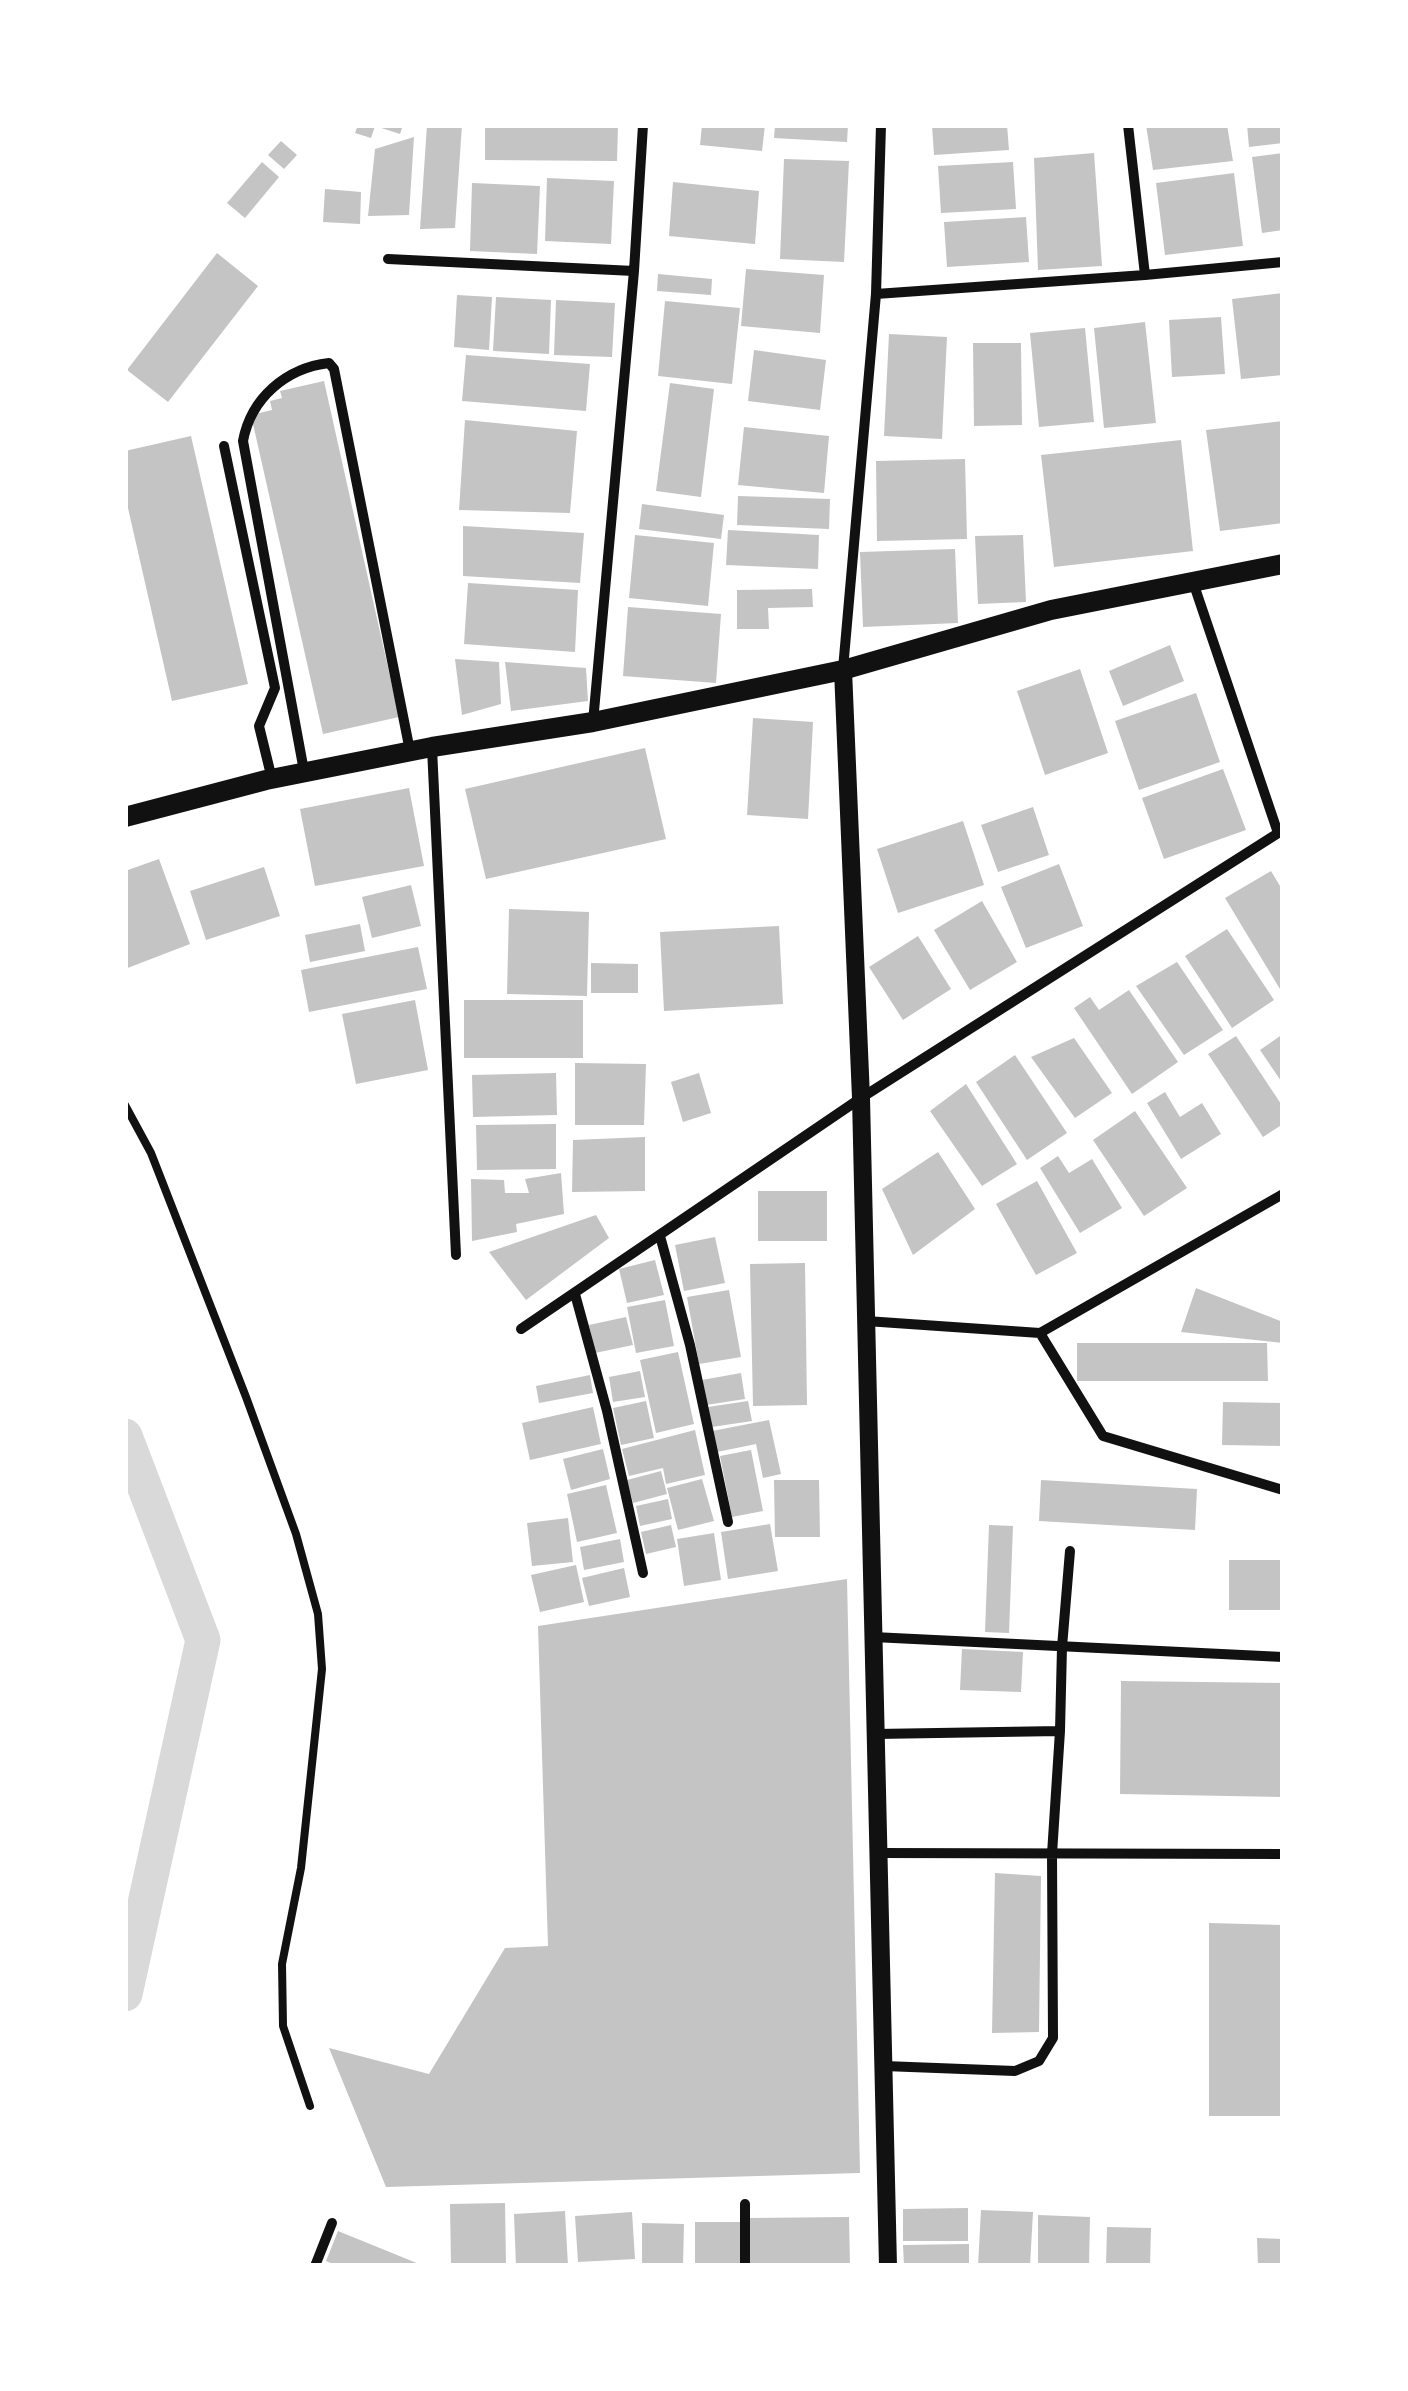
<!DOCTYPE html>
<html>
<head>
<meta charset="utf-8">
<style>
  body { margin:0 }
  #map { position:relative; width:1408px; height:2391px; overflow:hidden; background:#fff; font-family:"Work Sans",sans-serif }
  canvas { display:block }
  .frame { position:absolute; inset:0; border:128px solid #fff; pointer-events:none }
</style>
</head>
<body>
<div id="map">
<canvas width="1408" height="2391"></canvas>
<div class="frame"></div>
</div>
<script>
const ctx = document.querySelector('canvas').getContext('2d');
ctx.lineJoin = 'round';
function strokePath(path, color, width, dash) { ctx.strokeStyle = color; ctx.lineWidth = width; ctx.lineCap = dash ? 'butt' : 'round'; ctx.setLineDash(dash || []); ctx.stroke(path); }
function fill(path, color) { ctx.fillStyle = color; ctx.fill(path, 'evenodd'); }
strokePath(new Path2D(`
  M125,1436L203,1640L125,1994`), '#d9d9d9', 35);
fill(new Path2D(`
  M358,125H403L400,134L375,126L371,138L355,133Z
  M427,125H462L455,228L420,229Z
  M485,125H618L617,161L485,160Z
  M702,125H765L762,151L700,145Z
  M775,125H848L847,142L774,138Z
  M932,125H1007L1009,150L934,155Z
  M1146,125H1227L1233,161L1153,170Z
  M1247,125H1283V143L1249,147Z
  M414,137L409,215L368,216L375,149Z
  M281,141L297,155L284,169L268,155Z
  M1094,153L1102,266L1038,270L1034,158Z
  M1283,153V230L1262,233L1252,157Z
  M784,159L849,161L844,262L780,259Z
  M262,162L279,177L245,218L227,203Z
  M1013,162L1016,209L941,213L938,166Z
  M1234,173L1243,246L1165,255L1156,183Z
  M547,178L614,181L611,244L545,241Z
  M673,182L759,191L755,244L669,236Z
  M472,183L540,186L537,254L470,251Z
  M325,189L361,192L360,224L323,222Z
  M1026,217L1029,262L947,267L944,222Z
  M217,253L258,286L168,402L127,370Z
  M746,269L824,275L820,333L741,326Z
  M658,274L712,279L711,295L657,291Z
  M1283,293V375L1241,379L1232,299Z
  M457,295L492,297L489,350L454,347Z
  M496,297L551,300L549,354L493,351Z
  M556,300L615,303L612,357L554,355Z
  M665,301L740,308L732,384L658,376Z
  M1221,317L1225,374L1172,377L1169,320Z
  M1145,322L1156,423L1104,428L1094,328Z
  M1085,328L1094,422L1039,427L1030,333Z
  M889,334L947,337L942,439L884,436Z
  M973,343H1021L1022,425L974,426Z
  M754,350L826,360L820,410L748,401Z
  M466,355L590,364L586,411L462,401Z
  M324,381L399,717L323,734L251,415L272,410L270,401L282,398L280,391Z
  M670,383L714,389L701,497L656,491Z
  M465,420L577,431L570,513L459,510Z
  M1283,421V523L1220,531L1206,430Z
  M744,427L829,436L824,493L738,485Z
  M191,436L248,684L172,701L125,495V451Z
  M1181,440L1193,551L1054,567L1041,455Z
  M965,459L967,539L877,541L876,461Z
  M738,496L830,499L829,529L737,525Z
  M642,504L724,515L721,539L639,529Z
  M463,526L584,533L580,583L463,576Z
  M728,530L819,535L818,569L726,565Z
  M635,535L714,543L708,606L629,598Z
  M1023,535L1026,602L978,604L975,536Z
  M955,549L958,623L863,627L860,552Z
  M468,583L578,590L575,652L464,644Z
  M812,589L813,607L768,608L769,629H737V590Z
  M628,607L721,614L716,683L623,676Z
  M1170,645L1184,681L1123,706L1109,671Z
  M455,659L499,662L501,704L462,715Z
  M505,662L586,668L588,701L511,711Z
  M1080,669L1108,753L1045,775L1017,691Z
  M1196,693L1220,762L1139,790L1115,721Z
  M753,718L813,722L808,819L747,815Z
  M645,748L666,839L486,879L465,789Z
  M1223,769L1246,830L1164,859L1142,798Z
  M409,788L424,866L315,886L300,809Z
  M1033,807L1049,855L998,872L981,825Z
  M963,821L984,885L898,913L877,849Z
  M159,859L190,944L125,969V871Z
  M1059,864L1083,926L1026,948L1001,887Z
  M264,867L280,916L206,940L190,891Z
  M1271,871L1283,891V994L1225,898Z
  M411,885L421,926L372,938L362,897Z
  M982,901L1017,962L970,990L934,930Z
  M509,909L589,912L587,996L507,994Z
  M360,924L365,951L310,962L305,935Z
  M779,926L783,1004L664,1011L660,932Z
  M1227,929L1274,1000L1232,1028L1185,956Z
  M918,936L951,989L903,1020L869,967Z
  M418,947L427,989L309,1012L301,970Z
  M1177,962L1223,1030L1184,1055L1136,986Z
  M591,963L638,964V993H591Z
  M1129,990L1178,1062L1132,1094L1074,1008L1090,997L1099,1010Z
  M415,1000L428,1070L356,1084L342,1014Z
  M464,1000H583V1058H464Z
  M1283,1034V1084L1260,1050Z
  M1236,1036L1283,1107V1124L1263,1137L1208,1054Z
  M1074,1038L1112,1093L1075,1118L1031,1057Z
  M1015,1055L1067,1133L1027,1160L976,1082Z
  M575,1063L646,1064L644,1125H575Z
  M556,1073L557,1115L473,1117L472,1075Z
  M699,1073L711,1113L683,1122L671,1082Z
  M966,1084L1017,1164L982,1186L930,1111Z
  M1165,1092L1180,1117L1202,1103L1221,1134L1181,1159L1147,1103Z
  M1135,1111L1187,1188L1144,1216L1093,1140Z
  M556,1124V1169L477,1170L476,1125Z
  M645,1137V1191L572,1192L573,1140Z
  M938,1152L975,1209L913,1255L882,1189Z
  M1058,1156L1069,1173L1092,1159L1122,1208L1080,1233L1040,1168Z
  M561,1173L564,1214L516,1224L517,1232L472,1241L471,1179L504,1180L505,1193H529L525,1179Z
  M1037,1181L1077,1253L1036,1275L996,1204Z
  M758,1191H827V1241H758Z
  M596,1215L609,1238L526,1300L489,1252Z
  M715,1237L725,1283L684,1291L675,1245Z
  M655,1260L664,1295L627,1303L619,1269Z
  M805,1263L807,1405L753,1406L750,1264Z
  M1196,1288L1283,1322V1343L1181,1332Z
  M729,1290L741,1357L699,1364L687,1297Z
  M665,1300L674,1346L636,1353L627,1307Z
  M626,1317L633,1345L595,1353L589,1325Z
  M1077,1343H1267L1268,1381H1077Z
  M678,1352L694,1424L656,1433L640,1360Z
  M640,1371L645,1397L613,1402L609,1377Z
  M741,1373L745,1399L706,1405L702,1380Z
  M590,1375L593,1393L539,1403L536,1386Z
  M646,1401L654,1438L621,1445L613,1408Z
  M748,1401L752,1421L712,1427L708,1407Z
  M1223,1402L1283,1403V1446L1222,1445Z
  M593,1407L601,1444L530,1460L522,1423Z
  M769,1420L781,1474L763,1478L756,1444L717,1452L712,1431Z
  M695,1430L705,1475L666,1484L663,1468L629,1476L622,1449Z
  M603,1449L610,1479L571,1490L563,1459Z
  M751,1450L763,1511L732,1517L720,1456Z
  M661,1471L667,1494L633,1503L627,1480Z
  M702,1479L714,1521L678,1530L667,1488Z
  M774,1480H819L820,1537H775Z
  M1041,1480L1197,1489L1195,1530L1039,1521Z
  M606,1485L617,1533L577,1542L567,1494Z
  M668,1499L672,1519L640,1526L636,1506Z
  M568,1518L573,1562L532,1566L527,1523Z
  M770,1524L778,1571L728,1579L721,1532Z
  M671,1525L676,1547L646,1554L641,1532Z
  M989,1525L1013,1526L1009,1633L985,1632Z
  M714,1533L721,1580L684,1586L677,1539Z
  M620,1539L624,1562L584,1570L580,1547Z
  M1229,1560H1283V1610H1229Z
  M576,1565L584,1602L540,1612L531,1575Z
  M624,1568L630,1597L589,1606L582,1578Z
  M847,1579L860,2173L386,2187L329,2048L429,2074L505,1948L548,1946L538,1626Z
  M962,1649L1023,1652L1021,1692L960,1690Z
  M1121,1681L1283,1683V1797L1120,1794Z
  M995,1873L1041,1876L1039,2032L992,2033Z
  M1209,1923L1283,1925V2116H1209Z
  M505,2203L506,2266H451L450,2204Z
  M968,2208V2241H903V2209Z
  M981,2210L1033,2212L1030,2266H978Z
  M565,2211L568,2266H516L514,2214Z
  M632,2212L635,2259L578,2262L575,2216Z
  M1038,2215L1090,2217L1089,2266H1038Z
  M849,2217L850,2266H750V2218Z
  M695,2222H741V2266H695Z
  M642,2223L684,2224L683,2266H642Z
  M1107,2227L1151,2228L1150,2266H1106Z
  M338,2231L424,2266H337L326,2261Z
  M1257,2238L1283,2239V2266H1258Z
  M969,2244V2266H904L903,2245Z`), '#c4c4c4');
strokePath(new Path2D(`
  M125,1105L151,1153L246,1397L296,1534L318,1614L322,1669L301,1868L282,1964L283,2026L310,2106`), '#111', 8);
strokePath(new Path2D(`
  M1128,125L1145,275
  M388,259L634,271
  M876,294L1145,275L1283,262
  M224,446L275,688L259,726L272,779
  M1193,582L1278,833
  M843,669L876,294L881,125
  M593,722L634,271L643,125
  M432,748L456,1255
  M304,771L243,441C251,398 286,368 329,363L334,369L410,751
  M660,1236L690,1345L728,1522
  M575,1294L607,1411L643,1573
  M866,1321L1040,1333L1283,1194
  M521,1329L861,1098L1283,830
  M1040,1333L1103,1436L1283,1490
  M873,1637L1283,1657
  M1060,1731L1062,1647L1070,1551
  M876,1734L1060,1731L1052,1854L1053,2038L1039,2061L1015,2071L884,2066
  M879,1853L1283,1854
  M745,2204V2266
  M315,2266L332,2223`), '#111', 10);
strokePath(new Path2D(`
  M843,670L861,1098L888,2266`), '#111', 18);
strokePath(new Path2D(`
  M125,817L266,780L432,747L593,722L843,670L1051,610L1283,564`), '#111', 20);
</script>
</body>
</html>
